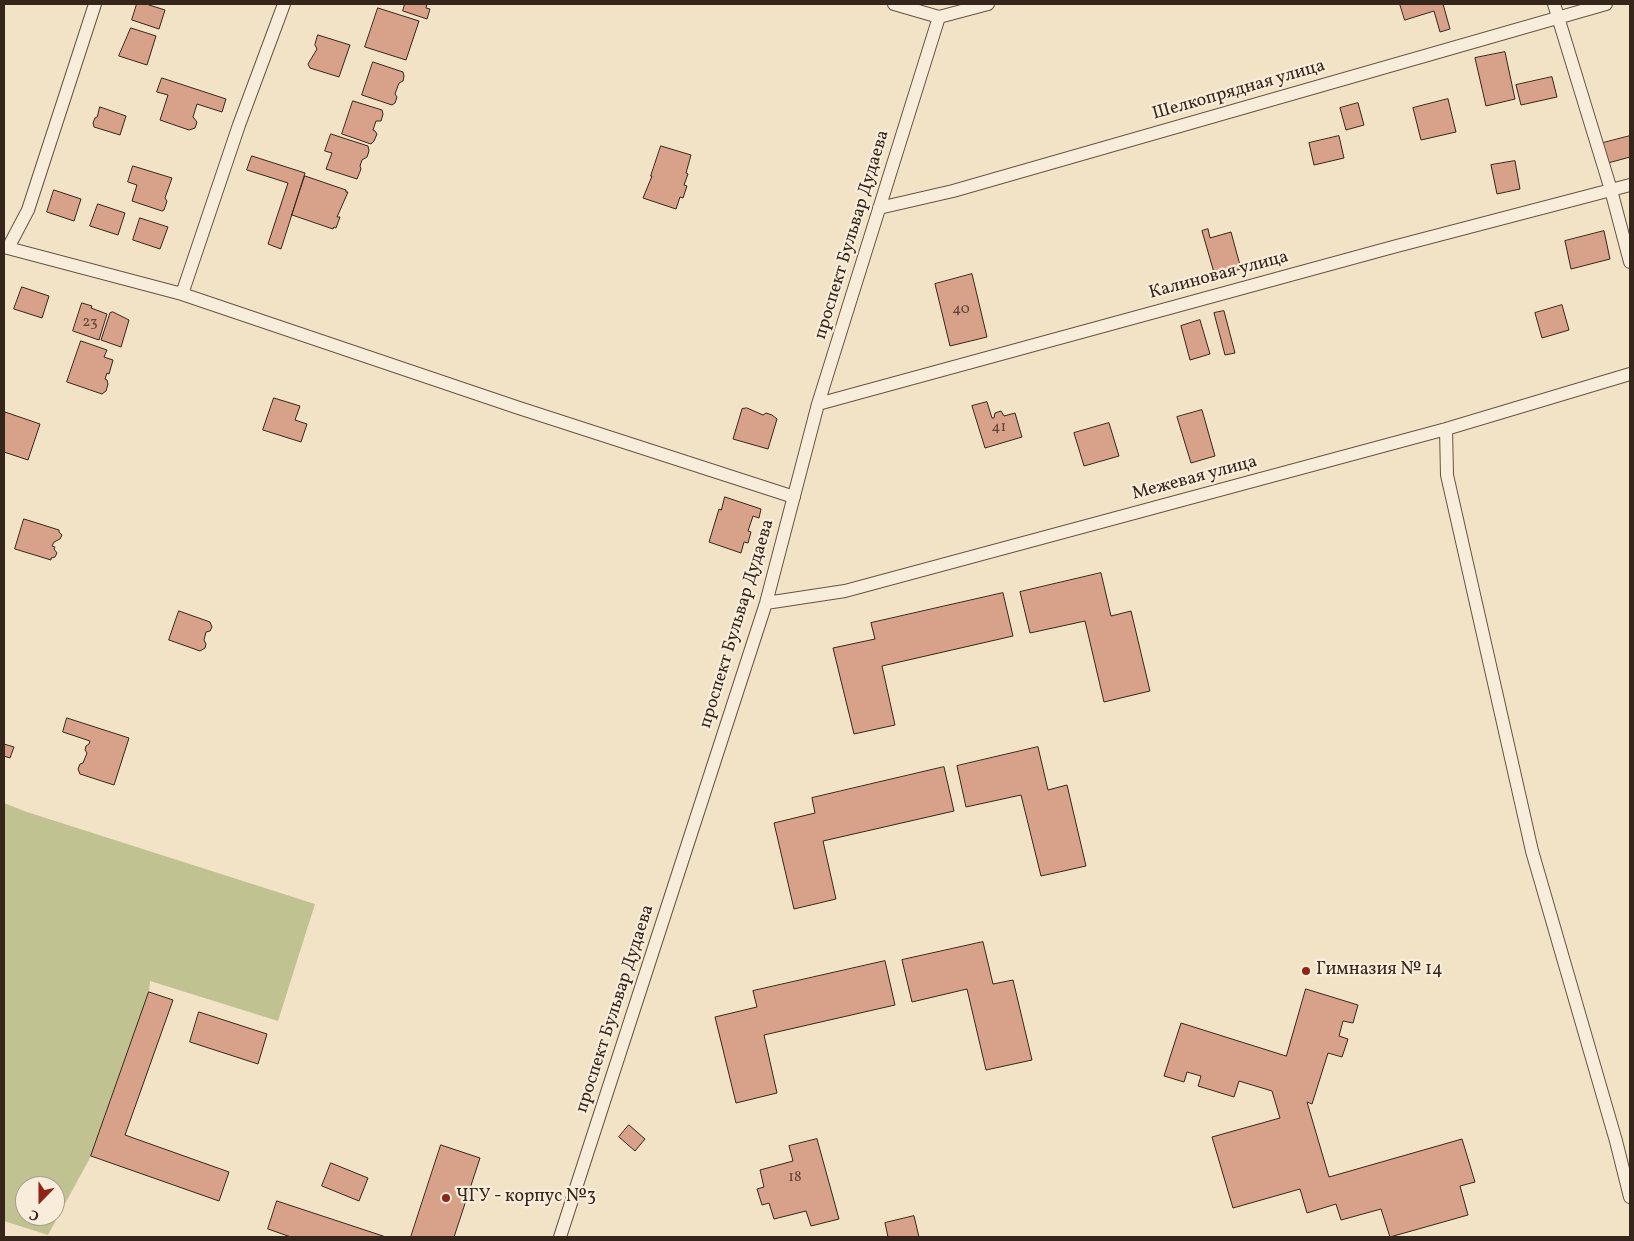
<!DOCTYPE html>
<html>
<head>
<meta charset="utf-8">
<style>
  body { margin:0 }
  #map { position:relative; width:1634px; height:1241px; overflow:hidden; background:#f3e3c6; font-family:Vollkorn,serif }
  canvas { display:block }
  .frame { position:absolute; inset:0; border:5px solid #36251b; pointer-events:none }
  .north { position:absolute; left:15px; top:1176px; width:50px; height:50px; box-sizing:border-box; background:#f7edda; border:1px solid #aa9d8e; border-radius:50%; rotate:202deg; font-size:14px; font-weight:700; line-height:20px; text-align:center; color:#36251b }
  .north::after { content:''; display:block; margin:auto; width:18px; height:22px; background:#8f2418; clip-path:polygon(50% 0,100% 100%,50% 72%,0 100%) }
</style>
</head>
<body>
<div id="map">
<canvas width="1634" height="1241"></canvas>
<div class="frame"></div>
<div class="north">С</div>
</div>
<script>
const ctx = document.querySelector('canvas').getContext('2d');
ctx.lineJoin = 'round';
function fill(path, color) { ctx.fillStyle = color; ctx.fill(path, 'evenodd'); }
function strokePath(path, color, width, dash) { ctx.strokeStyle = color; ctx.lineWidth = width; ctx.lineCap = dash ? 'butt' : 'round'; ctx.setLineDash(dash || []); ctx.stroke(path); }
function label(font, color, halo, rows, align = 'center') {
  ctx.font = font + ' Vollkorn,serif'; ctx.lineWidth = 4.5; ctx.setLineDash([]); ctx.textBaseline = 'middle'; ctx.strokeStyle = halo; ctx.fillStyle = color; for (const [text, x, y, turn = 0] of rows) {
    ctx.save(); ctx.translate(x, y); ctx.rotate((+turn || 0) * Math.PI / 180); ctx.textAlign = isNaN(turn) ? turn : align; if (halo) ctx.strokeText(text, 0, 0); ctx.fillText(text, 0, 0); ctx.restore();
  }
}
fill(new Path2D(`
  M4,803L27,812L315,904L278,1021L150,981L149,992L91,1156L48,1235L4,1221ZM25,1186H55V1216H25Z`), '#c1c291');
const building = new Path2D(`
  M137,4H146L165,10L159,29L132,20Z
  M405,4H427L426,8L430,9L427,19L403,11Z
  M1400,4H1443L1450,29L1440,32L1434,11L1405,20Z
  M378,8L419,21L406,60L365,47Z
  M131,28L156,36L147,65L119,56Z
  M318,35L350,45L339,77L310,68L308,64L317,49L315,45Z
  M1505,52L1515,99L1486,106L1475,58Z
  M373,62L403,72L404,76L403,81L399,83L395,94L397,97L395,103L392,105L362,95Z
  M1552,77L1557,97L1521,105L1516,85Z
  M162,78L226,99L222,112L197,104L193,117L197,122L195,128L189,130L160,120L168,95L157,92Z
  M1448,99L1456,132L1421,140L1413,108Z
  M353,101L382,110L383,114L381,121H376L373,130L375,131L377,134L374,141L371,144L342,134Z
  M1358,103L1364,125L1346,130L1340,108Z
  M100,107L126,116L120,135L94,127L93,123L95,118L97,117Z
  M331,134L368,146L369,151L367,157L362,160L360,166L361,169L357,179L326,169L332,153L325,151Z
  M1339,136L1344,158L1314,165L1309,143Z
  M1630,136V157L1608,163L1603,143Z
  M661,146L691,155L686,173L688,174L684,185L687,186L683,198L680,197L676,209L643,198L652,176H651Z
  M252,156L305,173L281,249L268,244L288,183L247,170Z
  M1515,161L1520,189L1497,194L1491,165Z
  M133,166L172,178L165,198L167,201L164,210L162,211L132,201L137,185L128,182Z
  M305,176L346,190V192H348L337,217H340L336,228L334,227L333,229L292,215Z
  M54,190L81,199L74,221L47,212Z
  M98,204L125,213L118,235L90,226Z
  M140,218L168,227L160,249L133,240Z
  M1208,229L1210,238L1231,232L1241,269L1215,276L1202,231Z
  M1604,231L1610,259L1571,269L1565,241Z
  M972,274L987,337L950,346L935,284Z
  M22,287L49,296L42,318L14,309Z
  M82,303L92,306L91,308L107,314L99,340L73,331Z
  M1562,305L1569,330L1542,338L1535,313Z
  M1224,311L1235,353L1225,355L1214,313Z
  M113,312L129,320L121,347L101,340L110,313Z
  M1200,320L1210,354L1190,360L1181,326Z
  M81,341L107,350L104,357L113,360L109,374L107,373L105,379L107,380L108,384L106,391L102,394L67,382Z
  M274,398L300,406L295,420L307,424L301,442L263,430Z
  M987,402L992,418H994L995,413L1001,411L1004,416L1015,413L1022,437L985,448L972,406Z
  M747,408L763,415L766,413L772,415L777,419L768,449L733,439L742,409Z
  M1202,410L1215,456L1191,463L1177,417Z
  M5,412L40,424L28,460L4,452Z
  M1109,423L1119,456L1084,466L1074,433Z
  M725,497L761,509L759,518L753,516L748,531L751,532L748,543L744,542L741,553L709,542L719,509L721,510Z
  M24,519L59,530V532L62,535L60,539L54,542L52,546L55,547L54,549L57,553L55,557L51,558V560L15,549Z
  M1101,573L1111,616L1131,611L1150,691L1104,702L1085,621L1030,633L1020,592Z
  M1003,593L1013,636L882,666L895,725L854,734L833,648L875,639L871,623Z
  M179,611L210,622L212,627L210,631L206,632L204,640L206,644L205,648L200,651L169,640Z
  M67,718L129,738L114,785L80,774L78,769L80,764L83,763L87,753L85,750L86,746L89,744L90,741L63,732Z
  M4,744L14,747L10,758L4,756Z
  M1038,747L1048,790L1067,785L1086,866L1041,876L1021,795L966,807L957,766Z
  M944,767L954,811L823,841L836,899L794,909L774,823L815,813L812,798Z
  M983,942L993,984L1013,980L1032,1060L986,1070L967,989L912,1002L902,960Z
  M885,961L895,1005L764,1035L777,1093L736,1103L715,1017L757,1007L753,991Z
  M1306,989L1358,1005L1353,1023L1343,1021L1339,1036L1348,1039L1342,1057L1328,1053L1312,1104L1307,1102L1329,1177L1462,1139L1475,1182L1460,1186L1468,1215L1390,1237L1381,1209L1341,1220L1336,1204L1307,1213L1300,1189L1233,1208L1212,1137L1280,1118L1272,1091L1239,1081L1234,1097L1198,1086L1201,1076L1187,1072L1184,1082L1164,1076L1181,1023L1286,1056Z
  M149,992L173,1000L125,1135L229,1172L219,1201L91,1156Z
  M199,1012L267,1034L258,1064L190,1042Z
  M629,1125L645,1139L635,1151L619,1137Z
  M817,1139L839,1219L811,1226L806,1211L774,1219L769,1203L762,1205L757,1189L764,1187L760,1170L793,1161L789,1146Z
  M441,1145L480,1158L454,1237H411Z
  M331,1163L368,1178L359,1201L322,1186Z
  M277,1201L386,1237H291L268,1229Z
  M914,1216L919,1237H888L885,1223Z`);
fill(building, '#d8a189');
strokePath(building, '#36251b', 1);
const minor = new Path2D(`
  M894,4L939,17L988,4
  M1554,4L1611,190L1630,262
  M879,208L953,191L1606,4
  M4,247L182,294L519,408L794,497
  M8,248L28,210L95,4
  M182,294L239,125L284,4
  M818,404L1393,247L1630,185
  M1446,429L1447,475L1532,851L1616,1141L1630,1197
  M766,603L845,591L1446,429L1630,374
  M560,1237L766,603L818,404L939,17`);
strokePath(minor, '#655446', 14);
strokePath(minor, '#f7edda', 12);
for (const [x, y, r, color] of [
  [1306,971,5,"#8f2418"],
  [446,1198,5,"#8f2418"]
]) { const dot = new Path2D(); dot.arc(x, y, r, 0, 2 * Math.PI); ctx.fillStyle = color; ctx.fill(dot); strokePath(dot, '#f7edda', 2); }
label('15px', '#5e4436', null, [
  ["40",961,310],
  ["23",90,323],
  ["41",999,428],
  ["18",795,1178]
]);
label('18px', '#36251b', '#f7edda', [
  ["Шелкопрядная улица",1239,91,-16],
  ["проспект Бульвар Дудаева",853,235,-73],
  ["Калиновая улица",1219,276,-15],
  ["Межевая улица",1195,479,-15],
  ["проспект Бульвар Дудаева",738,624,-73],
  ["проспект Бульвар Дудаева",616,1009,-72]
]);
label('18px', '#36251b', '#f7edda', [
  ["Гимназия № 14",1316,971],
  ["ЧГУ - корпус №3",456,1198]
], 'left');
</script>
</body>
</html>
